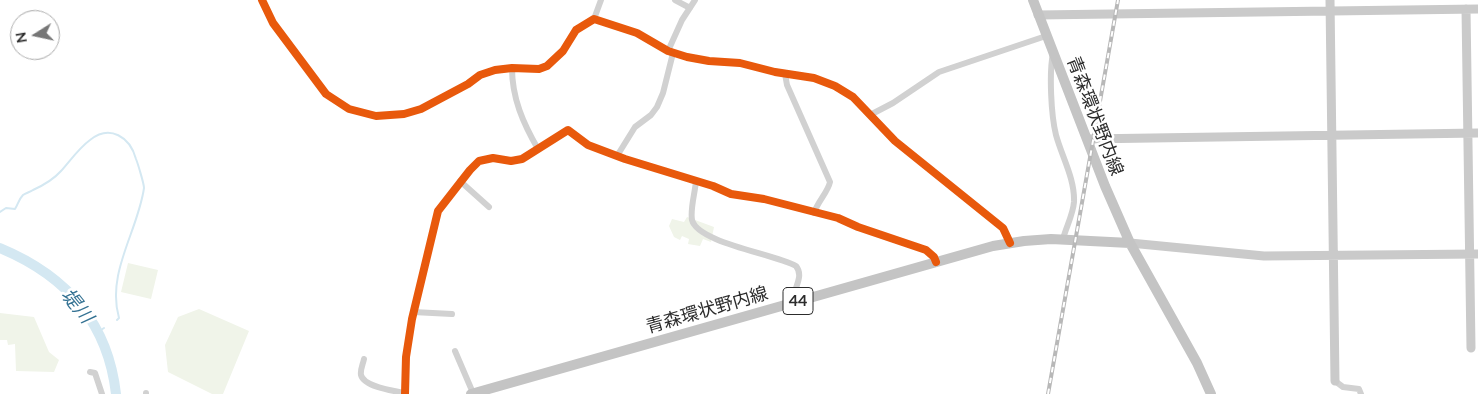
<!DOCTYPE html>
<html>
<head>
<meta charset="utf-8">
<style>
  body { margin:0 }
  #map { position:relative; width:1478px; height:394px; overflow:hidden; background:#fff; font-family:Lato,sans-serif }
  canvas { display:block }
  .north { position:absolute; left:10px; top:10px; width:50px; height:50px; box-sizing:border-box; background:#fff; border:1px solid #ababab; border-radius:50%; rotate:260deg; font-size:14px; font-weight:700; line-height:20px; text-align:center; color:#2c2c2c }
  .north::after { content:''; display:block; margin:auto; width:18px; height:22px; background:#767676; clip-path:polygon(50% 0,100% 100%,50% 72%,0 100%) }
</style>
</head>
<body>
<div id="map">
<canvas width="1478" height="394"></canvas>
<div class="north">N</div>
</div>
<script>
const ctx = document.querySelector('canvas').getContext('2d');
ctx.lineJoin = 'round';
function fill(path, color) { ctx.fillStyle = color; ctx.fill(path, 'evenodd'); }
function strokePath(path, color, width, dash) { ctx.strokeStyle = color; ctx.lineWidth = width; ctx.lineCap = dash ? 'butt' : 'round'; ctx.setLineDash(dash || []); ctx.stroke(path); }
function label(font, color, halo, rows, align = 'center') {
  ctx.font = font + ' Lato,"Noto Sans JP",sans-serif'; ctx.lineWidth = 5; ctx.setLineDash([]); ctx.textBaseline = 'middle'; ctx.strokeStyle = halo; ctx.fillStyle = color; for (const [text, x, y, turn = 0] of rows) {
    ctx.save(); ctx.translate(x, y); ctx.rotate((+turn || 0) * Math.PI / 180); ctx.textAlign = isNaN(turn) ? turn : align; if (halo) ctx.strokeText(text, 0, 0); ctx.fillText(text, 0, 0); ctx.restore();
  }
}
fill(new Path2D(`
  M687,217L714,227L711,242L703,239L700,246L688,244L689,239L682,236L680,240L674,237L669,226L672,219L684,222Z
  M128,263L158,270L151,299L121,292Z
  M199,309L249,331L223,394H212L168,372L165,345L178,317Z
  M0,313L34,317L49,352L59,360L54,372L16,371L15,344L8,345L7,340H0Z`), '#f0f4e9');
strokePath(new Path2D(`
  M0,212L6,208L15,209C18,204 19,199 23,195C26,193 30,192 33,190C44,185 53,180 61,171C70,161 79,148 90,140C110,124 130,137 136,159C138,164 144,184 144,188C138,231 106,273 119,318L117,320
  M98,332L104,328`), '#d4e8f2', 2);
strokePath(new Path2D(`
  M0,248C65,275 108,322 116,394`), '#d4e8f2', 10);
strokePath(new Path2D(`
  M262,0L273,23L326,94L349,109L376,116L404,114L421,109L468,84L480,75L495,70L512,68L539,69L547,66L563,51L576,30L594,19L637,33L668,51L687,57L709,61L740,63L775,72L814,78L835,86L853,97L895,141L1003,228L1010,243
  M675,0L690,8
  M594,19L601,0
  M668,51L682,20L695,0
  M1053,53C1049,73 1051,115 1056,135C1062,157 1075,179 1074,202C1073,215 1066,227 1063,239
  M512,68C512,98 523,123 538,149
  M785,74L787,85L830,182C828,192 818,201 814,213
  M870,115L893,103L939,72L1046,36
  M617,156L635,127L651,115L657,107L663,93L673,53
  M460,181L489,207
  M696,181C695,193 690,209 692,220C698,243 775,254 796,266C805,277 792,290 793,302
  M413,312L452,314
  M455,351L473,393
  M364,359C363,364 360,370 361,375C364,387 394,391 405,393
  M90,372L95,373L102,394
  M1335,381L1343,387L1359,389L1361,394
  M146,394V393
  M405,394L406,357L412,319L438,211L470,170L479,161L493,158L511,161L522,159L568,130L588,145L625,159L713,186L731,194L764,199L838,218L858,227L926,250L934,257L936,262`), '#d1d1d1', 6);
strokePath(new Path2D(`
  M1330,0L1335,381
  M1466,9L1471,348
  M1038,15L1478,9
  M1087,139L1478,133
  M1130,243L1264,256L1478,254`), '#cacaca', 9);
strokePath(new Path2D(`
  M1033,0L1105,186L1130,243L1197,363L1211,394
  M471,394L993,246L1024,241L1051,239L1130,243`), '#c4c4c4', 10);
const rail = new Path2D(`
  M1048,394L1118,0`);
strokePath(rail, '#b8b8b8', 4);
strokePath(rail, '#fff', 2, [5.5]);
strokePath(new Path2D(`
  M262,0L273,23L326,94L349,109L376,116L404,114L421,109L468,84L480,75L495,70L512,68L539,69L547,66L563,51L576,30L594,19L637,33L668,51L687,57L709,61L740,63L775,72L814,78L835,86L853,97L895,141L1003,228L1010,243
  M405,394L406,357L412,319L438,211L470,170L479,161L493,158L511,161L522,159L568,130L588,145L625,159L713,186L731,194L764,199L838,218L858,227L926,250L934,257L936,262`), '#e8590c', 8);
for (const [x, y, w] of [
  [798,301,30]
]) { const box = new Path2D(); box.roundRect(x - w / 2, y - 13.5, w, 27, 4); ctx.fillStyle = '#fff'; ctx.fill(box); strokePath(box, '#2c2c2c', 1); }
label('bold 16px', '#2c2c2c', null, [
  ["44",798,301]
]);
label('18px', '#2c2c2c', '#fff', [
  ["青森環状野内線",1095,116,69],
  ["青森環状野内線",707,310,-16]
]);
label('italic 19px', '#347293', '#fff', [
  ["堤川",77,306,51]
]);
</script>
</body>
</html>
